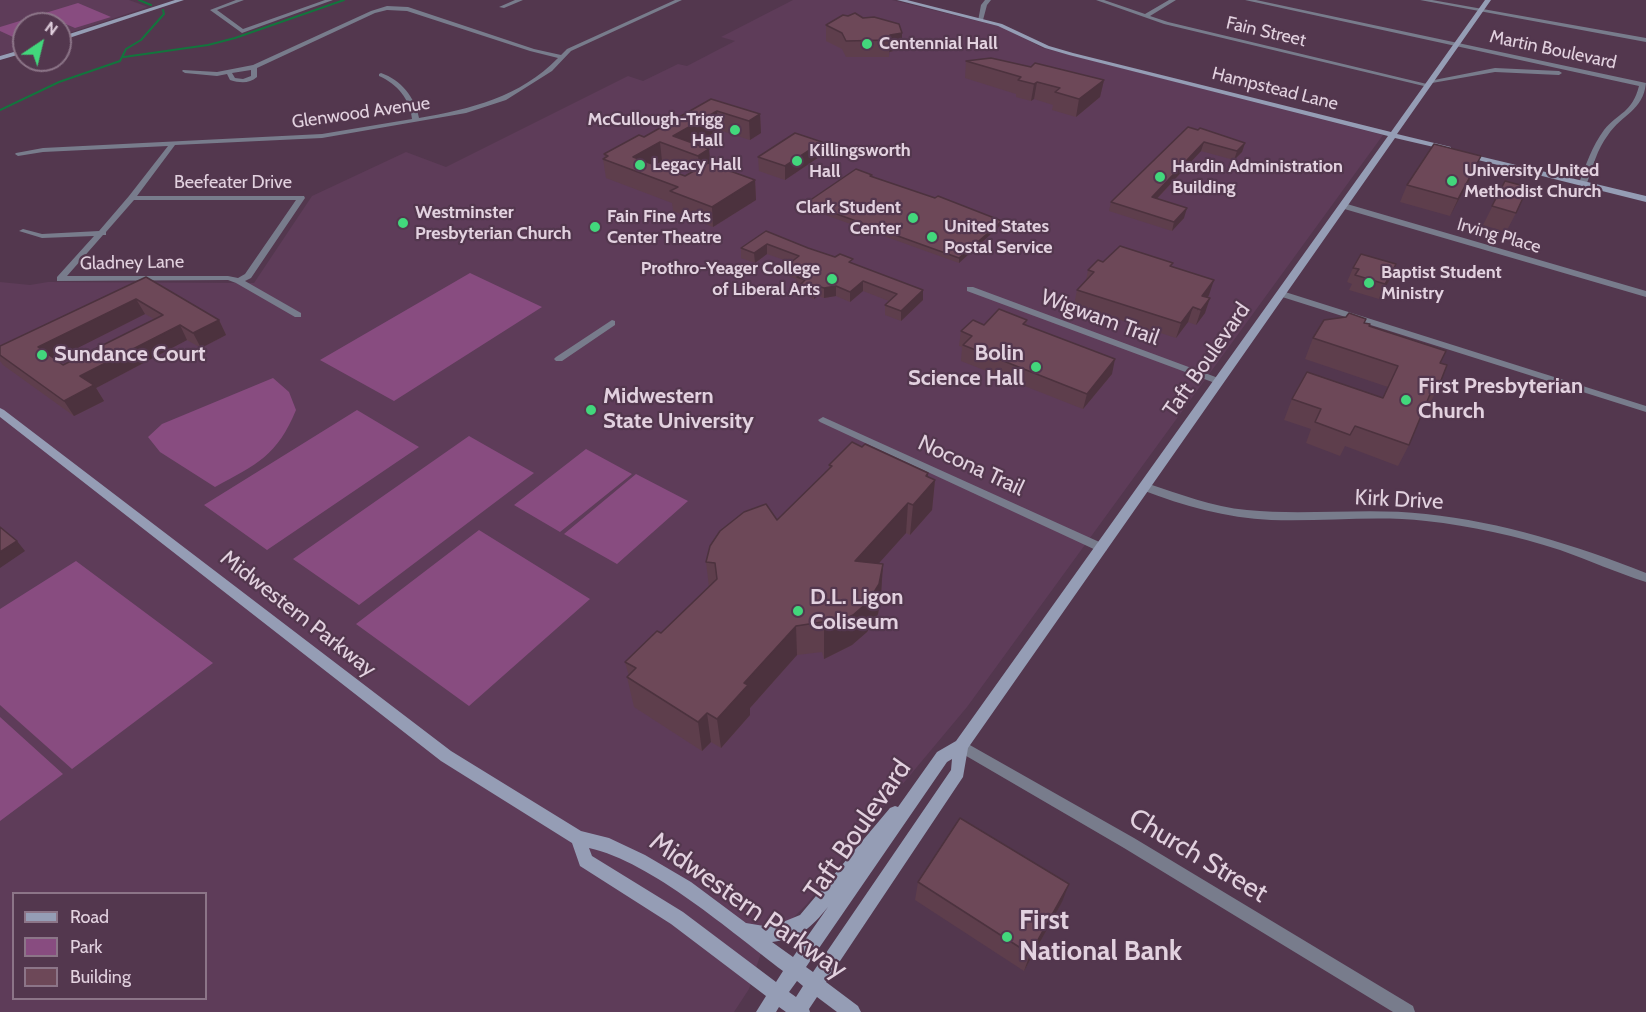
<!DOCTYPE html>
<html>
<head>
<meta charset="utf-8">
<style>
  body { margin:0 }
  #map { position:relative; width:1646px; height:1012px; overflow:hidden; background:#53374e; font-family:Cabin,sans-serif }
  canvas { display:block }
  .legend { position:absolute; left:12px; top:892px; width:195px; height:108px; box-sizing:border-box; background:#53374e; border:2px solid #8c7588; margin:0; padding:8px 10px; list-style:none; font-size:18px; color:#e2d1df }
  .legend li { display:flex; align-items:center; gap:12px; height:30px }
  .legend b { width:30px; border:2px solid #8c7588 }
  .north { position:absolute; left:12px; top:12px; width:60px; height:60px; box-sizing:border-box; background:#53374e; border:2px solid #8c7588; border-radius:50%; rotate:35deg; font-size:16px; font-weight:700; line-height:24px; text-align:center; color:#e2d1df }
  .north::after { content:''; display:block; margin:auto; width:21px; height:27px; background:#42d77c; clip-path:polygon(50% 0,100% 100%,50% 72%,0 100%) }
</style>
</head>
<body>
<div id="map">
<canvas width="1646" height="1012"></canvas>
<ul class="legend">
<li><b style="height:8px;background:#959db5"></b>Road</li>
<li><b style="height:16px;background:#884c80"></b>Park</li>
<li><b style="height:16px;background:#6d4858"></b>Building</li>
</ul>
<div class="north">N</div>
</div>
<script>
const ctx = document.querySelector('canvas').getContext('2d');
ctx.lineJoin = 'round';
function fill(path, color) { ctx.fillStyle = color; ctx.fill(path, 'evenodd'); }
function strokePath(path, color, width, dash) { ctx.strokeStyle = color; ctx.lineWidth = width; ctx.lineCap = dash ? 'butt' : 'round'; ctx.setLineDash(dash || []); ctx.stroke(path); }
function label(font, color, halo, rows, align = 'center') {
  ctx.font = font + ' Cabin,sans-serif'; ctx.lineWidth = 4.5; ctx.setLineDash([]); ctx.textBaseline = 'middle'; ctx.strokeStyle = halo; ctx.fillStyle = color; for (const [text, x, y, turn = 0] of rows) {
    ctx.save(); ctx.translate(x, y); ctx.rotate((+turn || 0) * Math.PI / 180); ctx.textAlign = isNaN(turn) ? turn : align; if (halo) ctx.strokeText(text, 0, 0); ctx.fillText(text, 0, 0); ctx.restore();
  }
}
fill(new Path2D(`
  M0,0H129L148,7L60,36V24H24V48L0,56Z
  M793,0H892L1002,27L1043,48L1383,135L967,707L876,816L807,904L789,922L769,929L749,989L734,1012H0V282L30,285L48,282L254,283L312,196L406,152L446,167L628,76L643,81L678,64L687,66L735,41L721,37ZM14,894H206V998H14Z`), '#5e3c59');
fill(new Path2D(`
  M78,3L111,17L75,28L42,14Z
  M33,17L49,24H24V42L0,31V27Z
  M470,273L542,307L394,401L320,360Z
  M273,378L289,392L296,410C277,456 257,464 215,487L160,452L148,437L162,424Z
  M357,410L419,447L267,550L204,505Z
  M469,436L534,473L359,605L293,559Z
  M586,449L632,474L560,532L514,505Z
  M636,474L688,501L617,564L564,534Z
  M479,530L590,599L469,706L356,624Z
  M76,561L213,663L72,769L0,705V609Z
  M0,717L63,774L0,821Z`), '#884c80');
strokePath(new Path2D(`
  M139,0L151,5
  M124,57L208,45L235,38L344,0
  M0,110L59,82L120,61L126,49L141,40L164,14L163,10`), '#13753d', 2);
fill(new Path2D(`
  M236,0H244L217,10L243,29L325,0H333L242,33L210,10Z
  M515,0H523L504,8L499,7Z
  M675,0H682L571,51L552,71L506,100L466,113L322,138L175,145L137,196H304L305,198L251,278L245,281L301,313V317H295L236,283L228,280L57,281V277L94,236L42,238L19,231L23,229L42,234L99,231L129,196L168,146L43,152L18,156L15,154L16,153L43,148L322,134L412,119C410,99 397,84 379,76V74L381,73C401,80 415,97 419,118C471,109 520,97 558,58L530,51L407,11L387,10L375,13L257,68V77C249,84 240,83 230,80L227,74L217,76L185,73L182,71L183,70L217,72L253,65L371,11L387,6L408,7L534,49L561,55L567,49ZM251,70V76L243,79L235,78L232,73ZM134,200H296L245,274L238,278L228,276H67L103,235H106V232Z
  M985,0H991L987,5L983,20L978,21L981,5Z
  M1096,0H1104L1145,14L1169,0H1176L1150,16L1168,22L1431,85L1428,87L1164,24Z
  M1245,0H1256L1646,83C1643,111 1622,114 1608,135C1597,149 1593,167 1587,183L1583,185L1579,183C1586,165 1592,146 1604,130C1619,112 1632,113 1639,86Z
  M1420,0H1432L1646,38V42Z
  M1495,68L1559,71L1562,73L1559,75L1495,72L1432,83L1429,81Z
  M1341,204H1347L1646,291V297L1341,208Z
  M967,287H973L1221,379L1223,381L1218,384L1215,383L967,291Z
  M1282,291L1646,406V412L1279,296V292Z
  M612,320L615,321V325L562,361H556L554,359L556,357Z
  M823,417L1106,545L1107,548L1106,551H1098L820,422L818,420Z
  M1146,483C1180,494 1212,507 1247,510C1307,516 1367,507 1426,514C1502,522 1575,545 1646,573V582C1617,573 1589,560 1560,550C1517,536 1472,526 1426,521C1375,515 1323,522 1271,520C1226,518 1184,506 1142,490L1141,487L1142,484Z
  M961,740L1134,838L1413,1006L1415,1012H1393L1124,848L956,750L955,746L956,742Z`), '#787c8c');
fill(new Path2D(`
  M175,0H184L60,41V37Z
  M897,0H907L1002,24L1049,46L1073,53L1391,132L1485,0H1491L1397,134L1451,147V151L1395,138L968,748L963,777L826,982L858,1006L861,1012H837L817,997L809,1009L810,1012H786L779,1007L776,1012H756L766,996L671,924L580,866L572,843L441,761L0,417V408L4,410L451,751L581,831L609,838L645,855L691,882L746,923L764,926L778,924L800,915L890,808L895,806L898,807L937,752L956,741L1388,136L1069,55L1045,48L998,26ZM952,759L951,770L813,972L806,967L947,762ZM589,848C652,862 731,932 783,971L776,982L683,912L592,856ZM828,907L793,957L772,942C800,938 811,928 828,907ZM797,981L803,986L796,997L789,992Z
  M24,49V53L0,60V56Z
  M1462,152L1646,196V202L1462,156Z`), '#959db5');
fill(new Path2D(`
  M855,13L902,49L889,52V57H846L842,49L826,41V25Z
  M966,61L1031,67L1104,80L1100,97L1076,117L1052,110L1053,105L1034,99L1031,101L1016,97V94L965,78Z
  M711,99L760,114L761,133L750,140L719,130L695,144L711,164L755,180L756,200L713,227L673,211L672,203L606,178L603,159L605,158L604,154L644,137ZM662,161L691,172L685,176L656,165Z
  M1188,127L1245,143L1242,152L1234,160L1201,151L1157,199L1184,218L1172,231L1109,211L1111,202Z
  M822,142V155L785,180L759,171L758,157Z
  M1473,173L1450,216L1400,202L1407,185Z
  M872,177L1001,225L959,263L806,208V203Z
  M1505,181L1516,213L1506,232L1483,225Z
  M766,231L808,248L853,264L923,300L901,321L885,315V305L889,301L863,291L850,302L836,296L824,298L818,296L814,299L801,294V289L797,287L796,279L786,275V266L790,262L767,254L755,263L741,258V248Z
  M1396,264L1390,279L1379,299L1349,290L1352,284L1347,282L1353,268Z
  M1172,266L1209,295L1207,298L1205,313L1196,325L1188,322L1176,338L1074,305L1077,290L1086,281L1088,270Z
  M146,277L219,320L226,335L201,348L187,340L96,388L104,401L74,416L3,365L0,361V346ZM145,314L154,319L63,365L55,359Z
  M1027,320L1026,326L1112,374L1083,409L961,361L962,347L959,346L961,331L984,325Z
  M1365,323L1369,326L1440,363L1438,388L1427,409L1424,408L1409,445L1398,466L1345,446L1340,456L1306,443L1311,429L1284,420L1292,399L1383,398L1388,387L1305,359L1313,338Z
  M862,447L928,473V477L935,480L932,510L910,535L906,533L878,564H883L881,595L878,614L867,632L852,645L824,659L822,652L797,655L750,708V715L721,748L711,742L702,751L634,707L627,677L629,676L625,662L661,633L709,587L706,562L777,520L829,469V465Z
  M918,882L1062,902L1024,971L915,900Z`), '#5e3e4c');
fill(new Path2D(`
  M902,33V49L889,52V57L890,35Z
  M1104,80L1100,97L1076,117L1079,99Z
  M1037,82L1034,99L1031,101L1034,84Z
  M717,111L719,130L683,150L673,136Z
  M760,114L761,133L750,140L749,121Z
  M660,142L662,161L642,173L633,157Z
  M822,142V155L785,180V166Z
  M1204,142L1201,151L1149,207L1152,197Z
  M1245,143L1242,152L1234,160L1237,151Z
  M709,149L711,168L700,175L698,156Z
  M1481,156L1473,173L1450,216L1458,199Z
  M755,180L756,200L713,227L712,207Z
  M1187,208L1184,218L1172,231L1174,222Z
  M1002,221L1001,225L959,263V258Z
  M767,244V254L755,263L754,253Z
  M1396,264L1390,279L1379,299L1385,284Z
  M1214,280L1209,295L1197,311L1202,296Z
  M863,281V291L850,302V292Z
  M818,286V296L814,299V289Z
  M836,286V296L824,298V288Z
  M923,290V300L901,321V311Z
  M1210,298L1205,313L1196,325L1201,310Z
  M136,299L145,314L48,363L38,347Z
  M1193,307L1188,322L1176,338L1181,323Z
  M219,320L226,335L201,348L193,333Z
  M180,325L187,340L96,388L104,401L74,416L64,401L80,376Z
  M1115,359L1112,374L1083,409L1087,394Z
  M928,473L927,489L935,480L932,510L910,535L913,505L926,476Z
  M908,503L906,533L854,591L855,561Z
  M17,541L25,551L0,568V552Z
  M883,564L881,595L878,614L867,632L852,645L824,659V629Z
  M796,626L797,655L750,708V715L721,748L717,719L744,683Z
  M707,713L711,742L702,751L698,722Z
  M1069,884L1062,902L1024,971L1030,954Z`), '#4c323e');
const building = new Path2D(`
  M855,13L863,18L874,17L899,24L902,33L890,35L889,40L846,41L842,33L826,25L843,15L848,16Z
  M991,58L1031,67L1035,63L1104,80L1079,99L1055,92L1060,88L1037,82L1034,84L1018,80L1021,77L966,61Z
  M711,99L760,114L749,121L717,111L673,136L709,149L698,156L660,142L633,157L685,176L708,163L755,180L712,207L670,191L678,187L603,159L608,156L604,154L639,135L644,137Z
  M1188,127L1198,130L1200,128L1245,143L1237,151L1204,142L1152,197L1187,208L1174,222L1111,202Z
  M795,133L822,142L785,166L758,157Z
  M1434,144L1481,156L1458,199L1407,185Z
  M856,169L872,175L870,176L935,198L938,196L1002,221L959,258L806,203Z
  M1505,181L1528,187L1516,213L1492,206Z
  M766,231L808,248L835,257L840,254L853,259L849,262L923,290L901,311L885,305L897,294L863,281L850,292L836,286L824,288L818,286L814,289L801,284L805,280L797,277L800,275L796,273L799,271L786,266L799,256L767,244L754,253L741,248Z
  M1120,246L1173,263L1170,266L1214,280L1202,296L1210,298L1201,310L1193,307L1181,323L1077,290L1094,272L1088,270L1098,260L1103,262Z
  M1361,254L1396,264L1385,284L1355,275L1359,269L1353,268Z
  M146,277L219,320L193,333L180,325L80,376L94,385L64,401L0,355V346ZM136,299L163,315L63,365L38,347Z
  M999,309L1027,320L1023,324L1115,359L1087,394L963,345L972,336L961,331L973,320L984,325Z
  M1349,313L1366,319L1364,323L1370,324L1369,326L1446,351L1440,363L1447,365L1438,388L1433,387L1409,445L1355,426L1350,435L1315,422L1321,409L1292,399L1307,372L1383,398L1398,366L1313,338L1324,320L1346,317Z
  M852,442L862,447L865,444L928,473L926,476L935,480L913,505L908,503L855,561L883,564L879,584L868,602L853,615L824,629L822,622L796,626L744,683L748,685L717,719L707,713L698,722L627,677L636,668L625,662L657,631L661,633L717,579L715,563L706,562L710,546L720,531L744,512L766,504L777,520L832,466L829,465Z
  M0,527L17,541L0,552Z
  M960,818L1069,884L1030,954L918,882Z`);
fill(building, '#6d4858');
strokePath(building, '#4c323e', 1.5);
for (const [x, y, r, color] of [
  [867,44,6,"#42d77c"],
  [735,130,6,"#42d77c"],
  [797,161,6,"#42d77c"],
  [640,165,6,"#42d77c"],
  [1160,177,6,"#42d77c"],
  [1452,181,6,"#42d77c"],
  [913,218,6,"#42d77c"],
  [403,223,6,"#42d77c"],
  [595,227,6,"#42d77c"],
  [932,237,6,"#42d77c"],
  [832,279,6,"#42d77c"],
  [1369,283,6,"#42d77c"],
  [42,355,6,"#42d77c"],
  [1036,367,6,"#42d77c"],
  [1406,400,6,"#42d77c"],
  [591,410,6,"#42d77c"],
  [798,611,6,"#42d77c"],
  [1007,937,6,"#42d77c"]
]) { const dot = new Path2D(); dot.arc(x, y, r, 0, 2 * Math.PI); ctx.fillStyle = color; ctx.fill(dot); strokePath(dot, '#53374e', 2); }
label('18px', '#e2d1df', '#53374e', [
  ["Fain Street",1266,32,13],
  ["Martin Boulevard",1553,50,12],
  ["Hampstead Lane",1275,89,14],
  ["Glenwood Avenue",361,113,-8],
  ["Beefeater Drive",233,183],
  ["Irving Place",1499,236,16],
  ["Gladney Lane",132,263,-1]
]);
label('bold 18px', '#e2d1df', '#53374e', [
  ["Centennial Hall",879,44],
  ["McCullough-Trigg",723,120,"right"],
  ["Hall",723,141,"right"],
  ["Killingsworth",809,151],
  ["Hall",809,172],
  ["Legacy Hall",652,165],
  ["Hardin Administration",1172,167],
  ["Building",1172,188],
  ["University United",1464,171],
  ["Methodist Church",1464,192],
  ["Clark Student",901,208,"right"],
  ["Center",901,229,"right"],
  ["Westminster",415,213],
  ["Presbyterian Church",415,234],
  ["Fain Fine Arts",607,217],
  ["Center Theatre",607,238],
  ["United States",944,227],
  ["Postal Service",944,248],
  ["Prothro-Yeager College",820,269,"right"],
  ["of Liberal Arts",820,290,"right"],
  ["Baptist Student",1381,273],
  ["Ministry",1381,294]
], 'left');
label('22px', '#e2d1df', '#53374e', [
  ["Wigwam Trail",1100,318,20],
  ["Taft Boulevard",1207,360,-55],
  ["Nocona Trail",971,466,25],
  ["Kirk Drive",1399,500,3],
  ["Midwestern Parkway",298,614,38]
]);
label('bold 22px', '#e2d1df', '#53374e', [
  ["Bolin",1024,354,"right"],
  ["Science Hall",1024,379,"right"],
  ["Sundance Court",54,355],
  ["First Presbyterian",1418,387],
  ["Church",1418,412],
  ["Midwestern",603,397],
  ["State University",603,422],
  ["D.L. Ligon",810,598],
  ["Coliseum",810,623]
], 'left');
label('27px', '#e2d1df', '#53374e', [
  ["Taft Boulevard",858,830,-55],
  ["Church Street",1198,856,31],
  ["Midwestern Parkway",748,906,35]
]);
label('bold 27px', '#e2d1df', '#53374e', [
  ["First",1019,921],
  ["National Bank",1019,952]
], 'left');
</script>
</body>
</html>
